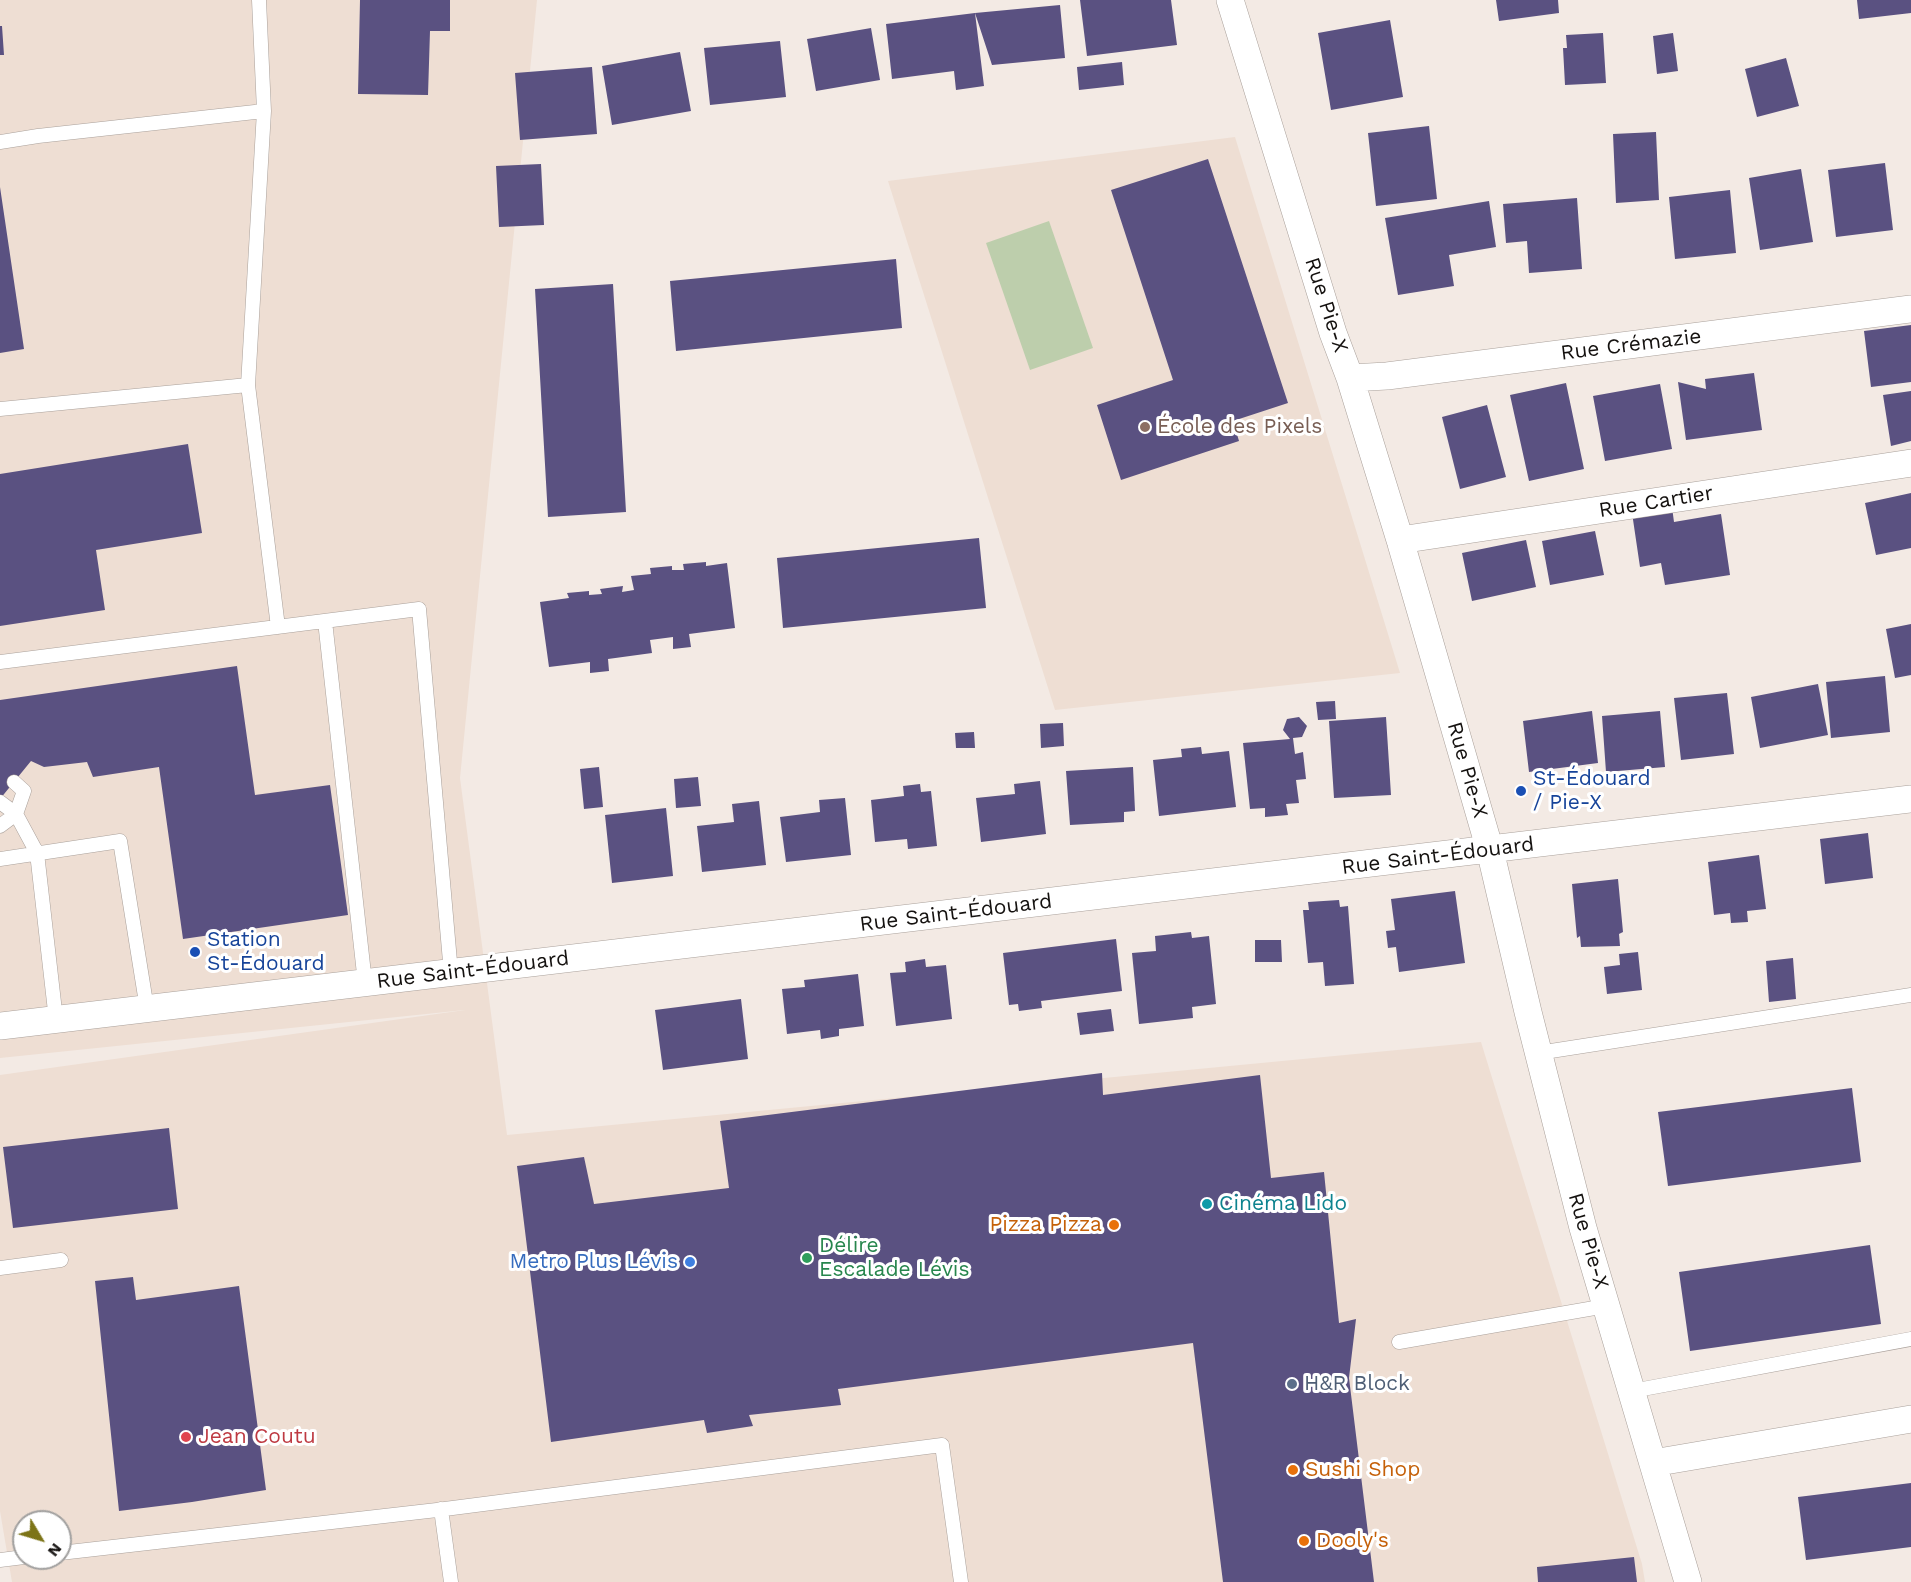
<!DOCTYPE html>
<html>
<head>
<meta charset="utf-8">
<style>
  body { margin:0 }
  #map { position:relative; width:1911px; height:1582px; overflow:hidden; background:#f3eae4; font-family:"Work Sans",sans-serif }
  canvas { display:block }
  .north { position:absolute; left:12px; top:1510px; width:60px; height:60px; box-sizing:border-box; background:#fff; border:2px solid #a1a09f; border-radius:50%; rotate:128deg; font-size:16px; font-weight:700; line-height:24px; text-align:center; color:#14110f }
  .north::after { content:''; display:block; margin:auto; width:21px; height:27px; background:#7c7417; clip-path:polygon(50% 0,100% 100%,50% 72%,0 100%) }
</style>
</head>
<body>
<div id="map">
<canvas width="1911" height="1582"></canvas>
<div class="north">N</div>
</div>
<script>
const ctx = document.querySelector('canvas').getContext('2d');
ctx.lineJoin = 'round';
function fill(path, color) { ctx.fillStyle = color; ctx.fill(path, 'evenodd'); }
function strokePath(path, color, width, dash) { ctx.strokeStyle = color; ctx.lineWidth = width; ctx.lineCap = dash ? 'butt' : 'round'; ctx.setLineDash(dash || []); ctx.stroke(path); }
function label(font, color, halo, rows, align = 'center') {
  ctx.font = font + ' "Work Sans",sans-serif'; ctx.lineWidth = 6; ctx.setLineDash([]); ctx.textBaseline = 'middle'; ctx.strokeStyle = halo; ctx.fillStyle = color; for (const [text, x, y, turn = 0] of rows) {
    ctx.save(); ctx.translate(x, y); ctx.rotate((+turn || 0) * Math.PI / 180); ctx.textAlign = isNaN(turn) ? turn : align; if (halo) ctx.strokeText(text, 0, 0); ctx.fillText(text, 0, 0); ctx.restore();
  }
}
fill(new Path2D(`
  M0,0H537L460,778L507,1135L1481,1042L1642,1564L1645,1582H12L0,1511V1075L465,1010L0,1058ZM24,1522H60V1558H24Z
  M1235,137L1400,673L1055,710L888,181Z`), '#eeded3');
fill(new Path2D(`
  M1049,221L1093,348L1030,370L986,243Z`), '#bdceac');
fill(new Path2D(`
  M360,0H450V31H430L428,95L358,94Z
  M1080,0H1171L1177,45L1087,56Z
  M1496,0H1558L1559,13L1499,21Z
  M1857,0H1911V13L1859,19Z
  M1060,5L1065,58L992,65L975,13L984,86L956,90L954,71L892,79L886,24L975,13Z
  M1390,20L1403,97L1331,110L1318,33Z
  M0,26H2L4,55H0Z
  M871,28L880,80L816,91L807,39Z
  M1603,33L1606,83L1565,85L1563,48H1567L1566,35Z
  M1673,33L1678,71L1657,74L1653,36Z
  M780,41L786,97L710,105L704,48Z
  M680,52L691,111L612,125L602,66Z
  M1786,58L1799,106L1757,117L1745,69Z
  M1122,62L1124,85L1079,90L1077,67Z
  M592,67L597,134L520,140L515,73Z
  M1429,126L1437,199L1376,206L1368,133Z
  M1656,132L1659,200L1616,203L1613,134Z
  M1208,159L1288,403L1233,421L1239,441L1121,480L1097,405L1173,380L1111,190Z
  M1885,163L1893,230L1836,237L1828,170Z
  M541,164L544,225L499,227L496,166Z
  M1801,169L1813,242L1760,250L1749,178Z
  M0,187L24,349L0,353Z
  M1730,190L1736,253L1675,259L1669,197Z
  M1577,198L1582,269L1529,273L1527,241L1506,243L1503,204Z
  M1489,201L1496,247L1449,255L1454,286L1398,295L1385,218Z
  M896,259L902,328L676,351L670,281Z
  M613,284L626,512L548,517L535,289Z
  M1911,325V382L1871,387L1864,331Z
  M1754,373L1762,430L1686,440L1678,382L1706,389L1705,379Z
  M1566,383L1584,469L1529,481L1510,395Z
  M1660,384L1672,449L1605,461L1593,396Z
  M1911,391V441L1891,446L1883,395Z
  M1487,405L1506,477L1460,489L1442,417Z
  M188,444L202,533L96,550L105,610L0,626V474Z
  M1911,493V548L1876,555L1865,503Z
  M1671,500L1674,522L1721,514L1730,575L1665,585L1661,563L1640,567L1631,506Z
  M1595,531L1604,575L1550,585L1542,541Z
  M979,538L986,608L783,628L777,558Z
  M1526,540L1536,587L1472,601L1462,553Z
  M706,562V566L727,563L735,628L689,634L691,647L673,649V637L650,640L652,653L608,659L609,671L590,673V662L549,667L540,602L569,598L567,593L589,591V595L602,594L600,589L623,586L622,592L634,590L631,576L651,574L650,568L672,566V570H684L683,564Z
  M1911,624V675L1895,678L1886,629Z
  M237,666L255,795L330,785L348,915L183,939L159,767L93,777L87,762L44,767L31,761L0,799V700Z
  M1885,676L1890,732L1831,738L1826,682Z
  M1818,684L1828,735L1760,748L1751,697Z
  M1727,693L1734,754L1681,760L1674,698Z
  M1335,701L1336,719L1318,720L1316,702Z
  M1592,711L1598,763L1529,772L1523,721Z
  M1660,711L1665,767L1606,772L1602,716Z
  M1299,717L1307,726L1302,737L1293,738L1295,754L1303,752L1306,779L1296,780L1299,803L1286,804L1288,815L1265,817V808L1250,809L1243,743L1290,739L1283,730L1287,719Z
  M1386,717L1391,795L1334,798L1329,721Z
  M1063,723L1064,746L1041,748L1040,724Z
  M974,732L975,748H956L955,733Z
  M1201,747L1202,754L1229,751L1236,807L1159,816L1153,760L1182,757L1181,749Z
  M599,767L603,807L584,809L580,769Z
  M1133,767L1135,811L1124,812V822L1070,825L1066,771Z
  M698,777L701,806L676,808L674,779Z
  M1040,781L1046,834L981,842L976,798L1015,794L1014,784Z
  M920,784L921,792L931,791L937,846L908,849L907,839L875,842L871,800L904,796L903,786Z
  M845,798L851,855L786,862L780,817L820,812L819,800Z
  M759,801L766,865L702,872L697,826L734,822L732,804Z
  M666,808L673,876L612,883L605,815Z
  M1868,833L1873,878L1825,884L1820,839Z
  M1759,855L1766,909L1747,911L1748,922L1731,923L1730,913L1714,915L1708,862Z
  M1618,879L1623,932L1619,934L1620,946L1581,947L1580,936L1577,938L1572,884Z
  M1455,891L1465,963L1399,972L1396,947L1388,948L1386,931L1395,930L1391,899Z
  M1339,900L1340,907L1348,906L1354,984L1325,986L1323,962L1308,963L1303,910H1309L1308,902Z
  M1191,932L1192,938L1209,936L1216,1004L1192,1007L1193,1018L1139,1024L1132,953L1156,951L1155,936Z
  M1116,939L1122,991L1041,1001L1042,1008L1019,1011L1018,1004L1009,1005L1003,953Z
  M1255,940H1281L1282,962H1255Z
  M1638,952L1642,990L1607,994L1604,967L1620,965L1619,954Z
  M1793,958L1796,999L1769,1002L1766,961Z
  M925,959L926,967L946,965L952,1019L896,1026L890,973L906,972L905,962Z
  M858,974L864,1026L839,1029V1036L821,1039L820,1030L787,1034L782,989L805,987L804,980Z
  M741,999L748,1059L663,1070L655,1010Z
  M1111,1009L1114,1031L1080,1035L1077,1013Z
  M1102,1073L1103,1095L1260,1075L1271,1178L1324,1172L1339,1323L1356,1319L1349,1378L1374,1582H1223L1193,1343L838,1389L841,1405L749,1415L753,1426L707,1433L704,1420L551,1442L517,1166L584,1157L594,1204L729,1188L720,1121Z
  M1852,1088L1861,1162L1668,1186L1658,1112Z
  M169,1128L178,1209L13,1228L3,1147Z
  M1870,1245L1881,1324L1690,1351L1679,1272Z
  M133,1277L136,1300L239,1286L266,1490L192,1502L119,1511L95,1281Z
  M1911,1483V1547L1806,1560L1798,1497Z
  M1634,1557L1637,1582H1538L1537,1567Z`), '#5a5181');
const lane = new Path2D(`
  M259,0L264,111L248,385L278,627
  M0,142L38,136L264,111
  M0,409L248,385
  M325,621L365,983
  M0,662L419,609L451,973
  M0,802L16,814L37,853L56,1020
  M0,826L16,814L24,791L14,782
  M0,859L120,841L147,1009
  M1538,1053L1911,995
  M0,1268L61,1260
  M1399,1342L1606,1306
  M1632,1391L1911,1339
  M441,1509L451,1582
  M60,1553L437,1510L942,1445L961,1582
  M0,1560L24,1557`);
const street = new Path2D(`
  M1230,0L1333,333L1350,378L1400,540L1490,850L1528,1012L1583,1228L1688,1582
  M1350,378L1387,376L1911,309
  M1400,540L1911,463
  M0,1026L1911,799
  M1653,1463L1911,1419`);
strokePath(lane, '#aaa19b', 15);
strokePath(street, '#aaa19b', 28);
strokePath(lane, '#fff', 14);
strokePath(street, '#fff', 27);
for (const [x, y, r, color] of [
  [1145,427,6,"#8d6e63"],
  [1521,791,6,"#1a4fb4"],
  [195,952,6,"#1a4fb4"],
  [1207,1204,6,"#0f9aa8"],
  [1114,1225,6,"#e8710a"],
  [807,1258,6,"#2e9e5b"],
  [690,1262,6,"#3f7fe0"],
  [1292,1384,6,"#5c6f8a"],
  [186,1437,6,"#e0444e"],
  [1293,1470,6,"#e8710a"],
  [1304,1541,6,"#e8710a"]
]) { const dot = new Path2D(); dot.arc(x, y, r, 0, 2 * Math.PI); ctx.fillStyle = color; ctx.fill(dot); strokePath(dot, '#fff', 2); }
label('21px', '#14110f', '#fff', [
  ["Rue Pie-X",1326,305,72],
  ["Rue Crémazie",1631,345,-7],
  ["Rue Cartier",1656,502,-9],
  ["Rue Pie-X",1467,770,74],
  ["Rue Saint-Édouard",1438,856,-7],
  ["Rue Saint-Édouard",956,913,-7],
  ["Rue Saint-Édouard",473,970,-7],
  ["Rue Pie-X",1588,1241,74]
]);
label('21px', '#785e54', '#fff', [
  ["École des Pixels",1157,427]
], 'left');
label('21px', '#164399', '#fff', [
  ["St-Édouard",1533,779],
  ["/ Pie-X",1533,803],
  ["Station",207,940],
  ["St-Édouard",207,964]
], 'left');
label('21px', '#0d838f', '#fff', [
  ["Cinéma Lido",1219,1204]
], 'left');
label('21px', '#c56008', '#fff', [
  ["Pizza Pizza",1102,1225,"right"],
  ["Sushi Shop",1305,1470],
  ["Dooly's",1316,1541]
], 'left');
label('21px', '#27864d', '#fff', [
  ["Délire",819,1246],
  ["Escalade Lévis",819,1270]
], 'left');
label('21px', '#366cbe', '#fff', [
  ["Metro Plus Lévis",678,1262]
], 'right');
label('21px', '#4e5e75', '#fff', [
  ["H&R Block",1304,1384]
], 'left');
label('21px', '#be3a42', '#fff', [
  ["Jean Coutu",198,1437]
], 'left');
</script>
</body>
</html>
